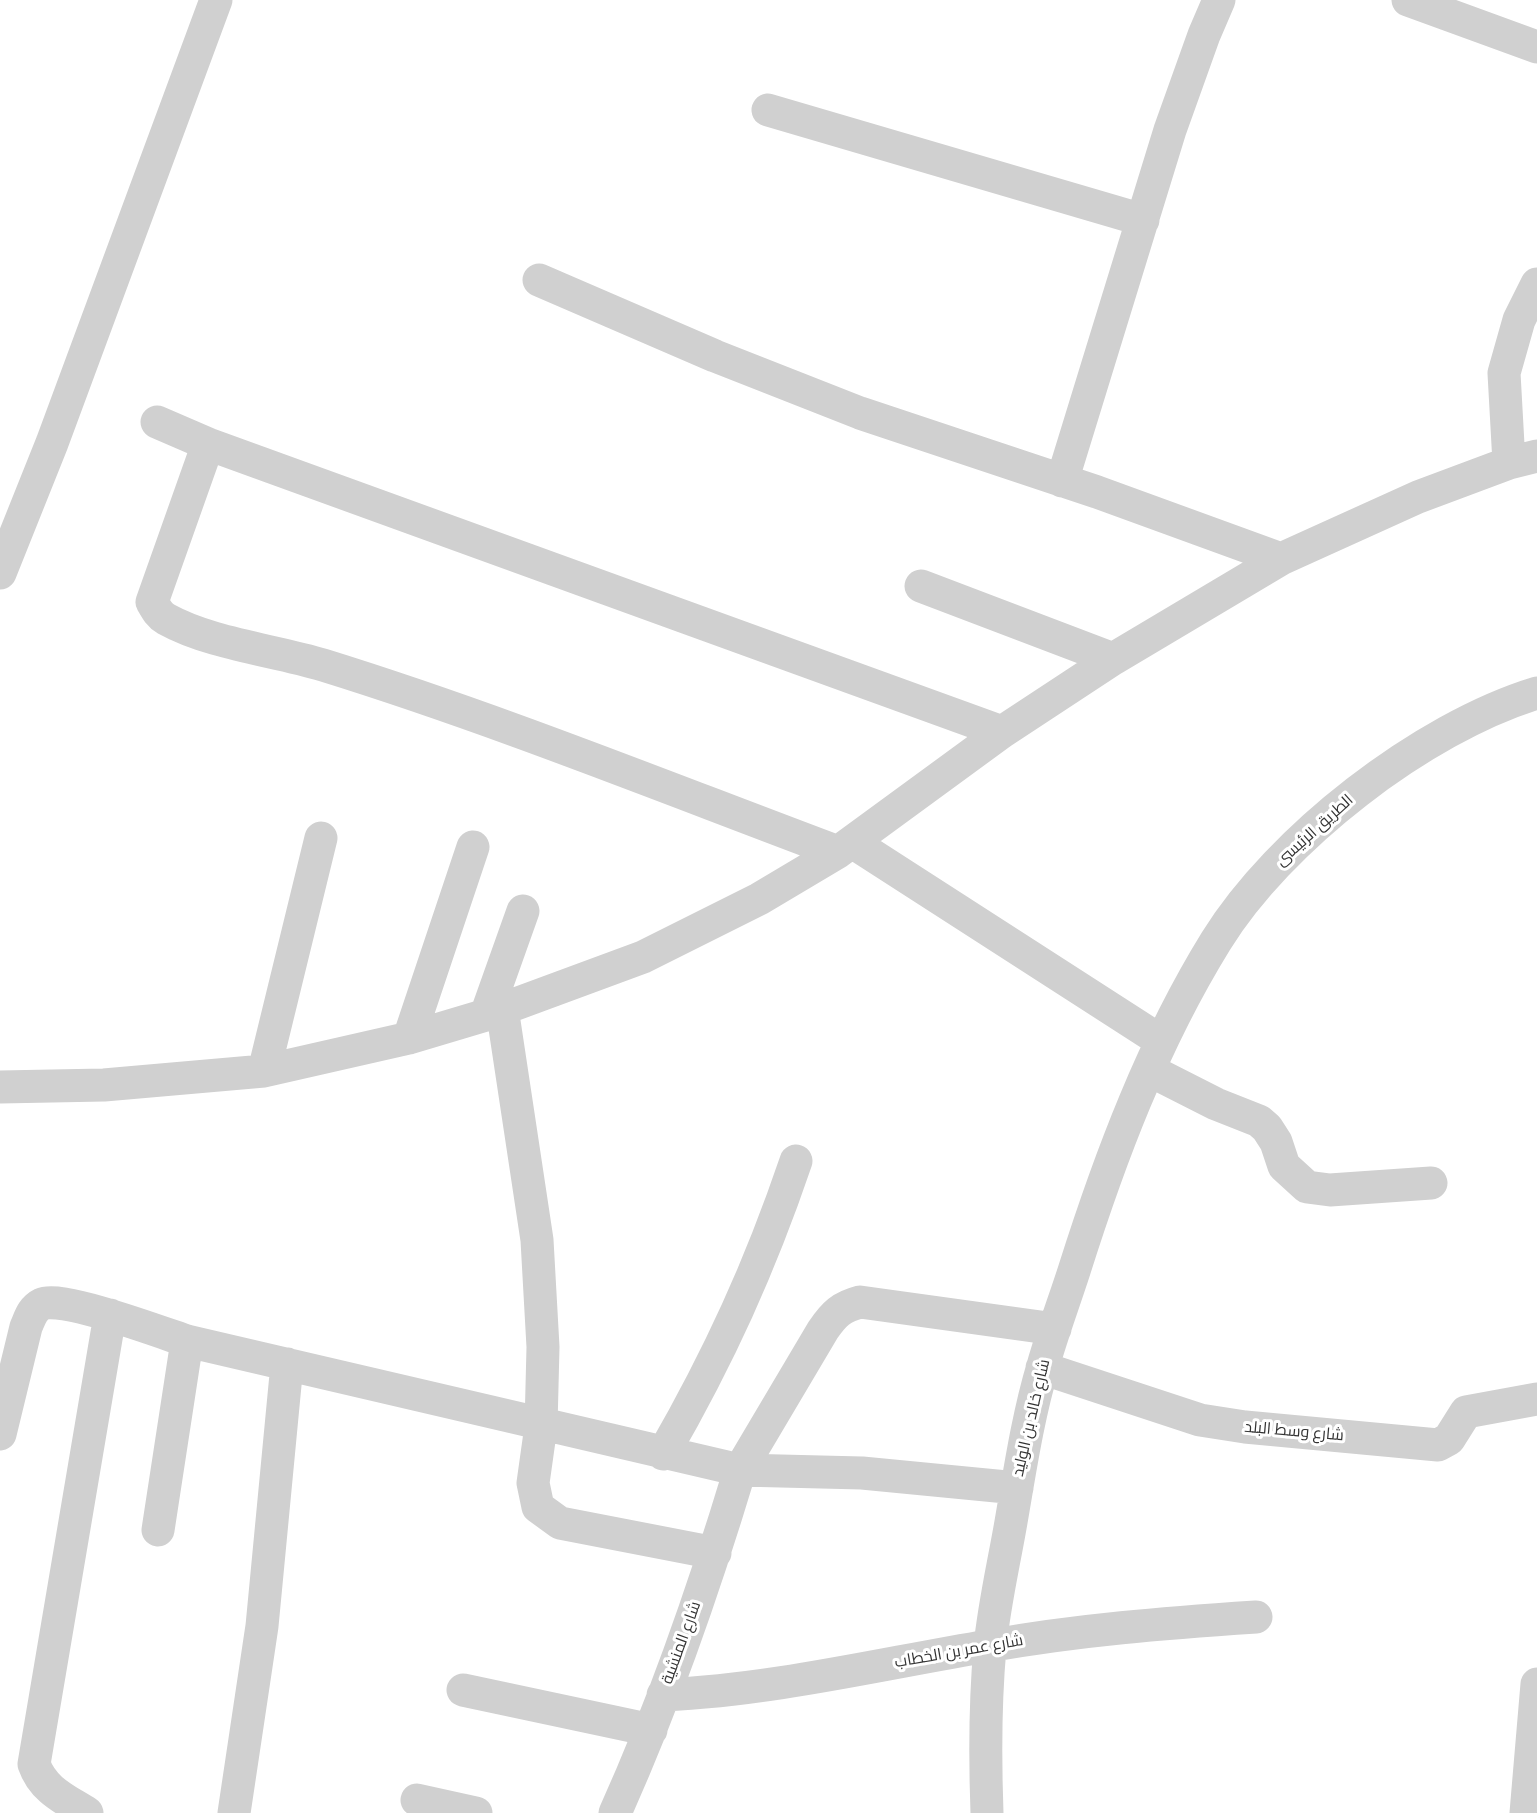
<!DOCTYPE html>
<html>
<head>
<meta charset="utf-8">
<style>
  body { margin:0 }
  canvas { display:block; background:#fff }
</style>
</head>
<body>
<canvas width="1537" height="1813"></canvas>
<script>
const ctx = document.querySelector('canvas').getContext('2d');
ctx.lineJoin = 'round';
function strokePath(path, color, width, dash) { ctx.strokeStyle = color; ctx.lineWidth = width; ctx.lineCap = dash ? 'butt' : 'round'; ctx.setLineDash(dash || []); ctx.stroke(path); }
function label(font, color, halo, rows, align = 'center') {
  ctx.font = font + ' "Roboto Condensed",Cairo,sans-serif'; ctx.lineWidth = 6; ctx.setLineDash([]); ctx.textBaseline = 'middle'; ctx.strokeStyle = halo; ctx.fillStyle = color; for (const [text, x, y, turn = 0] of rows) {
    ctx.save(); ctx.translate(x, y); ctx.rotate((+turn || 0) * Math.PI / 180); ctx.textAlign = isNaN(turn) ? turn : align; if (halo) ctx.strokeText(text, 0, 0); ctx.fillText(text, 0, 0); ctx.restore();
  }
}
strokePath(new Path2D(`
  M1408,0L1537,47
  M768,110L1143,220
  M539,280L715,356L860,413L1097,492L1281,559
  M157,422L208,444
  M1509,463L1504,373L1519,320L1537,284
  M1062,481L1170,130L1204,35L1219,0
  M0,573L52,443L216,0
  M921,586L1113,659
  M852,842L1161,1041
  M838,852C667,788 497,719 323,665C274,650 211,644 166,619C159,615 156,609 152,602L208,444L1002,732
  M502,1008L537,1240L543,1347L541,1426L533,1483L538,1507L560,1523L715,1553
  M486,1015L523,911
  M409,1038L473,847
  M1149,1070L1216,1104L1259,1121L1267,1128L1276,1142L1284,1166L1307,1187L1330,1190L1431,1183
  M264,1071L321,838
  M0,1087L104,1085L264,1071L409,1038L486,1015L643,957L759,899L838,852L1002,732L1113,659L1281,559L1418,497L1509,463L1537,456
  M187,1341L740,1470L823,1330C834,1314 841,1307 860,1302L1055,1329
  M1042,1368L1200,1420L1245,1427L1438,1445L1449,1439L1466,1412L1537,1399
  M0,1434L26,1327C30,1318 32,1309 42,1304C61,1295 163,1333 187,1341L158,1530
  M663,1454C719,1357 760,1267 796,1161
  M463,1690L651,1730
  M663,1695C773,1690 880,1664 988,1646C1077,1630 1166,1623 1256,1617
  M417,1800L476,1813
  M87,1813C65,1799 43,1790 34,1764L110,1315
  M234,1813L262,1626L287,1364
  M615,1813C665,1702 705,1586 740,1470L862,1473L1017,1488
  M987,1813C985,1758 985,1702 990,1647C994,1605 1004,1563 1011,1522C1020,1470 1028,1416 1043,1366C1052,1334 1064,1302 1074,1271C1110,1157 1153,1043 1216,941C1279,839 1422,728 1537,693
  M1526,1813L1537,1684`), '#d0d0d0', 33);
label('16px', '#333', '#fff', [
  ["الطريق الرئيسى",1315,831,-42],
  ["شارع خالد بن الوليد",1032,1418,-77],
  ["شارع وسط البلد",1294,1432,5],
  ["شارع المنشية",682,1643,-70],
  ["شارع عمر بن الخطاب",959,1652,-10]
]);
</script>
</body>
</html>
